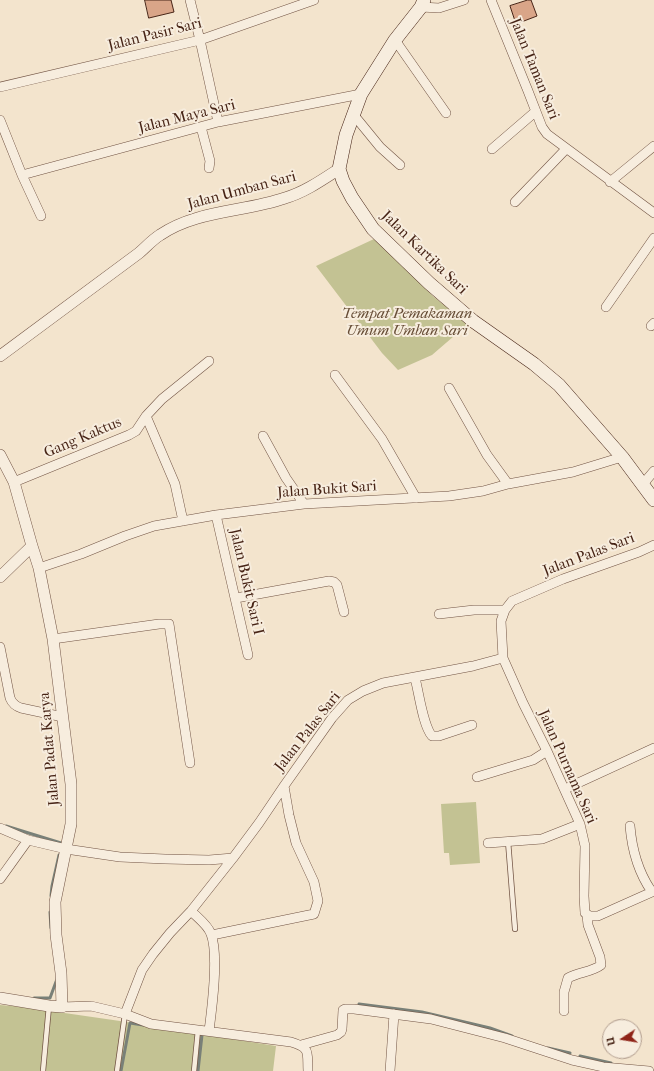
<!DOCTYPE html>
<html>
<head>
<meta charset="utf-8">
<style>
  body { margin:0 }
  #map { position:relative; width:654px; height:1071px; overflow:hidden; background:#f3e4cd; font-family:"IM FELL French Canon",serif }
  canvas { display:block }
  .north { position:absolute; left:602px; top:1019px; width:40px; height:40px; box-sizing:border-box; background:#f7edde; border:1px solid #b19d8e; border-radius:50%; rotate:258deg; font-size:11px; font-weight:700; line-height:16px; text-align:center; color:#472416 }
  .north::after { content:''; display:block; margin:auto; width:14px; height:18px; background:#8f2418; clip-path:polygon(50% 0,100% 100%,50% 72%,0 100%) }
</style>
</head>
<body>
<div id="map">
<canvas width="654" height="1071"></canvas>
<div class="north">U</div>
</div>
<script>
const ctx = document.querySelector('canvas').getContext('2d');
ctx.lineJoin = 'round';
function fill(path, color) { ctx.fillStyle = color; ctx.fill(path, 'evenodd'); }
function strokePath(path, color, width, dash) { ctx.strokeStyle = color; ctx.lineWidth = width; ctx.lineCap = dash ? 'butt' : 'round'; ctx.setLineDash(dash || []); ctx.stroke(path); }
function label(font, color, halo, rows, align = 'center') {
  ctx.font = font + ' "IM FELL French Canon",serif'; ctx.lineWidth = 4; ctx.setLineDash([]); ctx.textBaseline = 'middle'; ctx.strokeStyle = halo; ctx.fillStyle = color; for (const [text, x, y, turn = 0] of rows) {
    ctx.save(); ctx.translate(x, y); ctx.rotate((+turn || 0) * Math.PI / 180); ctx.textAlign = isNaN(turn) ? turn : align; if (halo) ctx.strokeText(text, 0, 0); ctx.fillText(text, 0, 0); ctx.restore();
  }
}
fill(new Path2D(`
  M374,239L434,297L468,324L432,355L398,370L382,353L316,266Z
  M476,802L480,863L450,865L449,853H444L441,804Z
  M0,1005L23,1007L120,1021L276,1046L273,1071H0Z`), '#c3c293');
strokePath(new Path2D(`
  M6,826L61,843
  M51,896L52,886L59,855
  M50,912L51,928
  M34,998H50L57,979
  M359,1004L422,1012L490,1028L512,1036
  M548,1048L570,1053
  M580,1056L611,1063
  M121,1071L130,1023L143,1025
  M198,1071L202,1035`), '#798078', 3);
const building = new Path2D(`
  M145,0H171L174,12L149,18Z
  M528,0H531L537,16L516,24L510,6Z`);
fill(building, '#d9a588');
strokePath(building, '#472416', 1);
const service = new Path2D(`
  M508,841L515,929
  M43,1071L49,1006
  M117,1071L125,1014
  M194,1071L198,1030`);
const minor = new Path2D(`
  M190,0L200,40L218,122
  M491,0L528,91L542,127L547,134L654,213
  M421,7L439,8L464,0
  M395,40L446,113
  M0,87L200,40L314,0
  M353,114L380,147L400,165
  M0,120L22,175L41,216
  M201,127L210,161L209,168
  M492,149L535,112
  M22,175L218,122L361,94
  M610,182L654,146
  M515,202L566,149
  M606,307L654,238
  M651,326L654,323
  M335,375L382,439L416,498
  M449,388L487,455L508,484
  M146,416L175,484L183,521
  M263,436L286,478L304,504
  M14,482L129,435L136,431L146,416L162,399L209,361
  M643,484L654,471
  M216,515L248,655
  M654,545L639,552L563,579L512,601L505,610L501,621L503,658L523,703L547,751L580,824L585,846L584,896L585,913L590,916H598L654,891
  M39,568L81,554L125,536L154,526L216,515L304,504L449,496L483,491L508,484L573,472L622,457
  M236,598L329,581L334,582L337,585L344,612
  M439,614L474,610H505
  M53,639L159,624H169L190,763
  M0,647L10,698C12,703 15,706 21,708L63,717
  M415,678C419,693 423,726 432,736H439L472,725
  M477,777L533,760L547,751
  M565,789L654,748
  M630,826C632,850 638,872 652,892
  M0,828L28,840L66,849L120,857L165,859L209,860L233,858
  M488,843L542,839L580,824
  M0,879L28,840
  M191,911C198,918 208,925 211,934C219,955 212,1008 209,1031
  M212,935L314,914L318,901L314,882L296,843L289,815L284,786
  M62,1007L91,1006L125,1014L142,970L153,954L170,933L191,911L233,858L259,823L284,786L332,718L348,700L363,691L383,683L473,666L503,658
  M564,1011V992L568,978C579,972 592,972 601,965L600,957L588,925L587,915
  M125,1014L151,1024L291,1042C311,1048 307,1052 308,1071
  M301,1045L337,1035L341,1032L342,1029L343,1010L345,1009H354L431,1019L505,1038L572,1060L603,1067L649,1071
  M390,1071L394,1014`);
const tertiary = new Path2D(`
  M0,356L139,253C146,247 152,240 160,235C196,210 245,212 285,198C305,192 322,180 339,169
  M0,455L14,482L32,546L0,577
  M0,998L49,1006L62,1007L61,973L56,935L55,902L71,824V784L53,639L39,568L32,546`);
const secondary = new Path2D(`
  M424,0L421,7L395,40L361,94L346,135L339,169L343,181L352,198L373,229L429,283L473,321L534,364L559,385L622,457L654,500`);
strokePath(service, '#725444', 6);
strokePath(minor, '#725444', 10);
strokePath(tertiary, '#725444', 12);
strokePath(secondary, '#472416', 14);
strokePath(service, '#f7edde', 4.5);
strokePath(minor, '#f7edde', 9);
strokePath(tertiary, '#f7edde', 11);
strokePath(secondary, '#f7edde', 13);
label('15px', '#472416', '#f7edde', [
  ["Jalan Pasir Sari",155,35,-14],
  ["Jalan Taman Sari",534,69,68],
  ["Jalan Maya Sari",187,117,-14],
  ["Jalan Umban Sari",242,191,-15],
  ["Jalan Kartika Sari",424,253,44],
  ["Gang Kaktus",83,438,-23],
  ["Jalan Bukit Sari",327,490,-4],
  ["Jalan Palas Sari",589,555,-21],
  ["Jalan Bukit Sari I",246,582,77],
  ["Jalan Palas Sari",308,732,-52],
  ["Jalan Padat Karya",50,749,-95],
  ["Jalan Purnama Sari",567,767,66]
]);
label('italic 15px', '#664c35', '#f7edde', [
  ["Tempat Pemakaman",407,314],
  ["Umum Umban Sari",407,331]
]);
</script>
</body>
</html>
